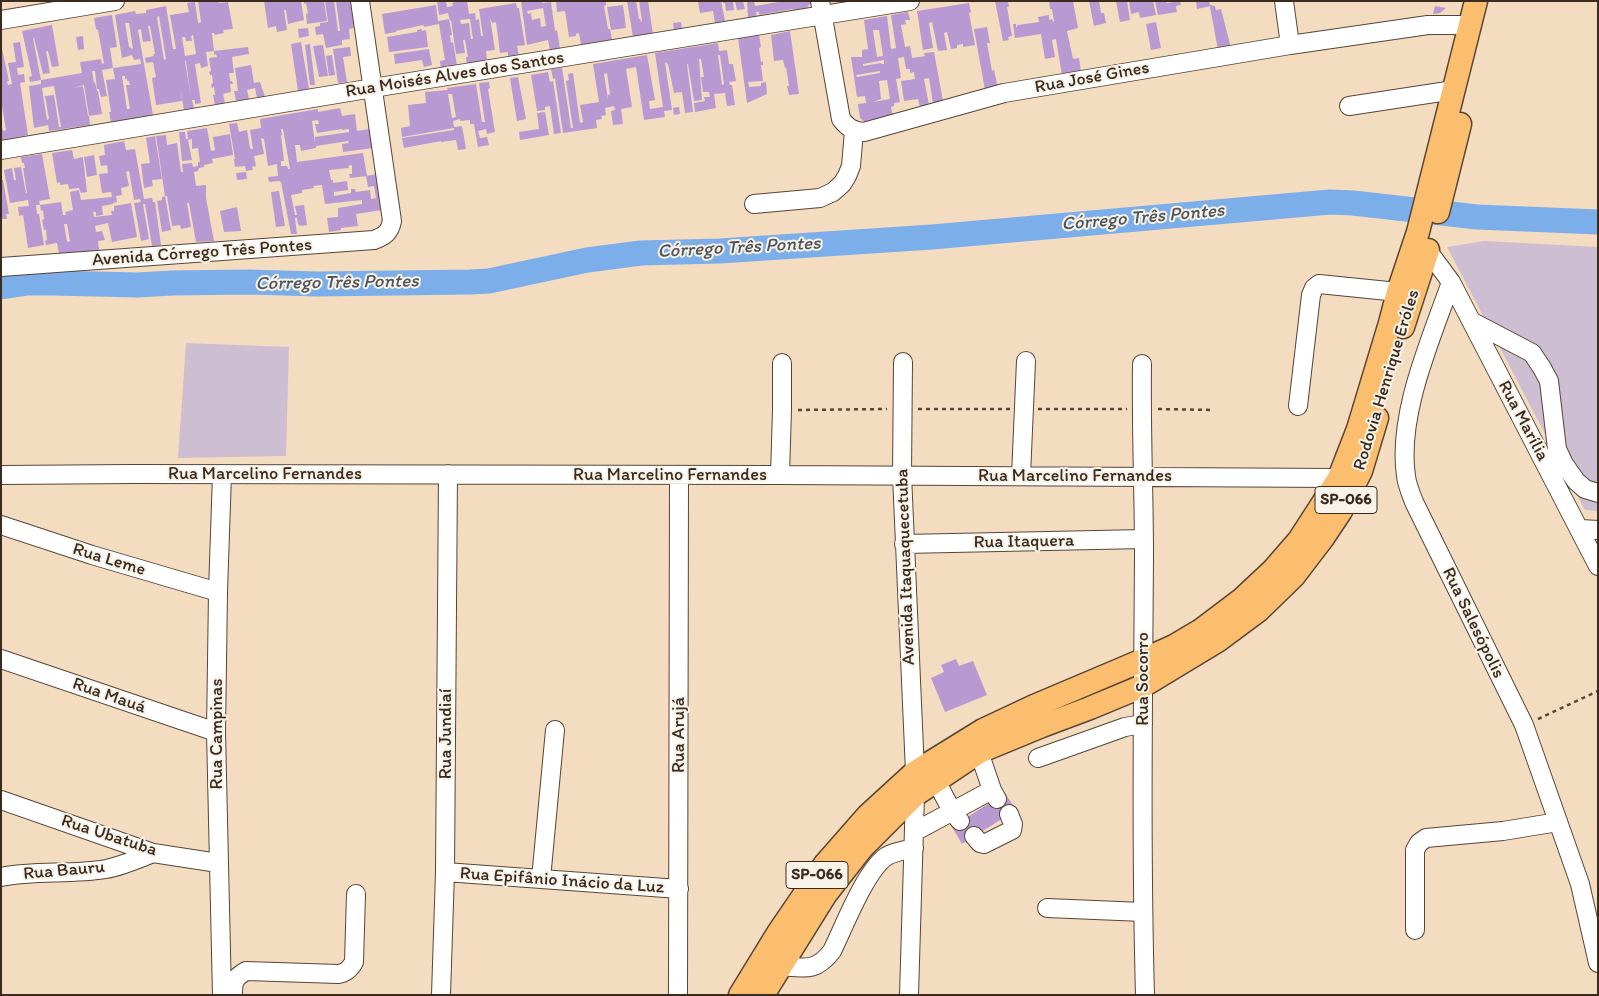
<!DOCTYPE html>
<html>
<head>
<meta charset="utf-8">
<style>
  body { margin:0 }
  #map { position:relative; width:1599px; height:996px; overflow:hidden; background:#f4dcc0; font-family:Itim,sans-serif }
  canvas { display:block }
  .frame { position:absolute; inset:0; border:2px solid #3b2a1e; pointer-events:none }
</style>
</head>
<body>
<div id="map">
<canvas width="1599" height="996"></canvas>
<div class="frame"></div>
</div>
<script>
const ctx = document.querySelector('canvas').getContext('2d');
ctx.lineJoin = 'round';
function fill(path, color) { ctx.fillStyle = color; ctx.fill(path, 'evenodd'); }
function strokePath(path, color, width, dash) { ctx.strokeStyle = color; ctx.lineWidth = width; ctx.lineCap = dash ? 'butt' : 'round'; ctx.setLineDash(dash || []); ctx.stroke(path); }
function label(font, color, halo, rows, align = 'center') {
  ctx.font = font + ' Itim,sans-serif'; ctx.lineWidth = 4; ctx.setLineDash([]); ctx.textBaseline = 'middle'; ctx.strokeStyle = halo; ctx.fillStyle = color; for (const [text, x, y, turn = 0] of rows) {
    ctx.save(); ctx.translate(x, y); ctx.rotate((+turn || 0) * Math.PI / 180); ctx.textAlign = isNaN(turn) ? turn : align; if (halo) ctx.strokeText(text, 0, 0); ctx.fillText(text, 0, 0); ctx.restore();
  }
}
fill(new Path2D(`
  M1484,241L1598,247V511L1585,510L1447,247Z
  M186,343L289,347L286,456L178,458Z`), '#cdbed2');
strokePath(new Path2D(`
  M1,287L28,283H53L138,285L172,283L249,282L318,284L470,282L489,281L587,260L641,253L720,251L932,237L1330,202L1353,203L1477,217L1598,222`), '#7cafe9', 25);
fill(new Path2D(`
  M198,1H218L219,3L228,2L233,29L223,30L224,33L215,35L214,33H212L214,51L206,52L208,66L201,68L200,63L195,64L201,103L195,104V100H192L194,108L184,110L180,88L182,101L156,105L152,78L156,77L153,62L146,63L145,58L154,56L153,54H155L150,26H148L151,41L143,42L141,29L138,30L153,115L111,122L109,112H111L106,80L115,79L113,68L141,64L140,59L134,60L132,55L122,58L115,15L135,11L136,14L146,13V10L166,6L173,49H176L170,15L189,12L187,3L195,2L198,23L201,22ZM159,16L166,59L164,60L157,17ZM125,23H129L133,49L129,47ZM193,35L196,54L185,56L182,37H185L186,41H192L191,36ZM185,61H186L191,98ZM122,76H125V79H127V81H129L130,85H126L130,109H127Z
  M264,1H301L304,20L288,24L286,10H284L287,30L277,32L276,26L268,28Z
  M304,1H324L327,21L307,24L306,14L308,13L306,3L304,4Z
  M325,1H334L338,31H340L336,1H350L354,28L349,29L350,39L342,40V45L326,48L323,34L316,35L315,27L320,26V23L328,22Z
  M437,1H446L447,7L453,6L452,3L457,1H467L469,14L475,13L476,20L479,19L481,36H483L479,9L516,3L517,8H511H519L525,45L517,46L519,56L508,58V52L500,53L496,22L492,23L490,17L495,50L486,51L487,61L467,65L466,57H468L465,40H463L465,53L456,54L451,20L450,21L448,13L439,15ZM470,19L473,39H471L469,23L461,24L460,20Z
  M521,1H542V3L551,2L555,31L557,30L560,49L550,50L548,40L527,45ZM543,8L546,26L541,27L540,18L532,20L531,13L528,14L527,11Z
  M556,1H606V5L604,6L608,29H610L612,40L581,45L579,33L576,34V36L569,37L565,11L557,12Z
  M627,1H636L639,19H640L641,22L642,21L639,1H648L653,34L633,37Z
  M698,1H721L725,21L715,23L713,11L700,13Z
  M723,1H733L734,10L726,11L725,3H723Z
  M735,1H743L745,9L737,10Z
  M747,1H754L755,6L784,1H810V4L805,10V8L793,10V9L759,15V12H756L757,17L748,19Z
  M995,1H1008L1009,7H1007L1012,36L1008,37L1009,40L1003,41Z
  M1049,1H1073L1078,28L1067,31L1073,59L1079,58L1081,72L1062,75L1056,39L1052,40L1055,57L1045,59L1041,34L1015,38L1013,24H1016V28L1018,25L1039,22L1038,17L1049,15V20L1052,19L1053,22H1054L1052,9H1050Z
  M1089,1H1099L1101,13H1104L1106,23L1094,26Z
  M1116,1H1127L1130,20L1120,22Z
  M1129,1H1153L1156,15L1140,18L1139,12L1131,14Z
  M1155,1H1166L1167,3L1180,1L1181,5L1176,6L1177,12L1158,15Z
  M1196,1H1209L1210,5L1215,6L1216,10L1221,9L1231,48L1218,50L1210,7L1211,6L1197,9Z
  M969,3L971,12L969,13L975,45L963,47V44L957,45V48L951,49L947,32L944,33L947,50L938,51L932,22L929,23L933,48L923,50L917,11Z
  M436,5L438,21L449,19L452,35H450L451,43L453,42L457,66L441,68L440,61L445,60L439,24L424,27L423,25L396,31V32L385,34L382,14Z
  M623,5L626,28L611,30L607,7Z
  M1435,6L1446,8L1440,13L1433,14Z
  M908,12L910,20H905L906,24L901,25L905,47L910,46L912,58L925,56L924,53L934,52L943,101L933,104L929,78L924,79L929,105L920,107L918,99L904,101L901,81L915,79L914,72L910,73V69H906L904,57L898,58L901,78L896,79L900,102L894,103V106L891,107L893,116L867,124L860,118L858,104L866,103L865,96L857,97L851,57H862V50L868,49L864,20L887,16L891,49L896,48L891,15ZM873,30H879L883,56L877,57ZM884,60V64H881V63L863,66V64ZM880,71V73L857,77L856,75ZM887,80L890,99L873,102L881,99L879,81Z
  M112,15L117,47L110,48L113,68L102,70L107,96L101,97L99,89H97L95,71H92L94,83L95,82L97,91H98L102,114L89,116L90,125L49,131L48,125L34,128L29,86L41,84V80L82,73L80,62L101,59L102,64L104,63L98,30L96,29L94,18ZM84,85L89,116H88L83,86L73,88ZM54,86L61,127H59L54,95L45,96L49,119L47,120L42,88Z
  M681,22L682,29L674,30L673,23Z
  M1156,22L1161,48L1151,50L1146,24Z
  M52,25L59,66L52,67L48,51H46L50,73L43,74L34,38H33L41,80L30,82L29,77L32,76L22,31Z
  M987,27L990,43H987L992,71L994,70L998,88L985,90L974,29Z
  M308,28L309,36L299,38L298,29Z
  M422,29V31L426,30L428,47L389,52L387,37L417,32V30Z
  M790,31L799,94L789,95L787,86H789L786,67L785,68L783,60L774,61L771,35Z
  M759,35L761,47L759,48L761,62L763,61V65H761L763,81L748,82L749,87L761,86V83L766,82L767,94L747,103L738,38Z
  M83,36L84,49L78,50L76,37Z
  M20,42L24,67L17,68L18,75L24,74L25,82L20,83L28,135L1,140V124L3,131L6,130L1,100V44L9,81H7L8,85L12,84L8,63L16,62L13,43Z
  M301,42L309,89L298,91L291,44Z
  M718,43L719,51L727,50L729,64H733L736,81L729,82L730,85H732L735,105L727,106L725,93L714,94L716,108L695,112L694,103L705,101L704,97H710L709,92H703L701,77H704L701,59H699L702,100L694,101L688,64H687L693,112L685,113L682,92L674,93L668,64L665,62L672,110L664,111L665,117L644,120L636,67L626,69L632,107L621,109L623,124L613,125L611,111L615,110L614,106L605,108L606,115L601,116L602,119L596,120L597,128L563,133L555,78L553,79L551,69L562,68L571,128H573L566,81L569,80L568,74L573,73L580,123L583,122L580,105L599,102L593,64L647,55L655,100L649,101L650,109L663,107L655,53ZM718,55H720L724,84L722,85ZM607,73L610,94L608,95V99L604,74Z
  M310,44L315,85H310L305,45Z
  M323,45L328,76L319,77L313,46Z
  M248,47L249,54L232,57L234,73H229L230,81H232L233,84H230L231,92L223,94L225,103L215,105L213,95H215L214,87L212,88L211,84L213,83L212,75H210V74L209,72L211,71L209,58L217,57L216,54L214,55V51Z
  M350,47L351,56L343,57L347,82L338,83L333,49Z
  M429,49L432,65L424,67L422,60L395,64L394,54Z
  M332,55L335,75L329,76L326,56Z
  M251,65L254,83L260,82L265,97L257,98L255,88L247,90L249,99L236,101L234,91H238L235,68Z
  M548,72L550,82L553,81L561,133L554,134L550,106L545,107V110L537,111L531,75Z
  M518,77L526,119L517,121L510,78Z
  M489,82L490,88L488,89L495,132L487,134L486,129L478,131L480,138L487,137L489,145L478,147L474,124H470V120L460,121V119L453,121L454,127L462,126L466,149L458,150L456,140L441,142V141L404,148L402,138L454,130V128L402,137L401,128L410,126L408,105L426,103L425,92L448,90L447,88L476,84L482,122H485L479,83ZM448,94H452L456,117L452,118Z
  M679,107L680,114L674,115L673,108Z
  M340,108L342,116L355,114L357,131L369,129L373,148L343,152L342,144L349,143L348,141L316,146V148L301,151L300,145H295L297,162L363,153L367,176L350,178L349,174H352V165L348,166L349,168L329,170L331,180H333V183L347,181L348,190L334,192V196L351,193V189H355L356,192L370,190L371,199L376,198L374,186L368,187L366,176L377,174L382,210L356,214L358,226L341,228V230L329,232L327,218L338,217V208L362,204V200L325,204L322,185L313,186L314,188L302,190V193L291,195L295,215H297L295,206L304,205L307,225L300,226L298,224L297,218H295L297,234H291L281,182L279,181L269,182L268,177L278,176L277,164L268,166L264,139L261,138L264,154L254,156L256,166L252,167L253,170L246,171L245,166L235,167L234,159H235L229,124L237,123L239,132L247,130L250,148L251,149H253L250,130L261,128L260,119L318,109V112ZM318,120L319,124H315L317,133L342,129V130L349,129V132L315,137V143L312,121ZM281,129H283L290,169H288L287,166H281V161H284L281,135H282Z
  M545,112L549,135L520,140L519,132L539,129L537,113Z
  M207,128L211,151L215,150L213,137L230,134L233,155L212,159L213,163L204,165V167L199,168L198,171L194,172L196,186L206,185V198L214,241L196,242L189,203H187L191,227L181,229L180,225L172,226L167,196H165L171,230L162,232L157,201L162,200V197L165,196L156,136L166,135L167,145L177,143L181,172H183L182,164L192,163L193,167L198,166V162H200L198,148L192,149V139L188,140L192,160L182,161L179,132H185L186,139H188L187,131Z
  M155,136L162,179L152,180L153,186L144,188L141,164L150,163L146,138Z
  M124,141L126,150L135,149L144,199L152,198L153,202H155L161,245L152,246L145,204H143L149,239L141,241L134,203L141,202L140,199L134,200L129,171L126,172L129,186L121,188L122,195L116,196L117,202L113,203V204L102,206L103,215L96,216V212H93L94,217L112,215L111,211H114V206L131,203L137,237L112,242L108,223L95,226L96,232L102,231L105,240L98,241L99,250L59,254L57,243L46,245L45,241L47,240L46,230H44L42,220L44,219L43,210L41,211L40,205L61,202L63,215H66L65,212L73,210L70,192L79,190L81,200L112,197L111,192L102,193L99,174L108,173L107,165L101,166L99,156L105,155L104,145ZM64,224H67L70,241L67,242Z
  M72,150L74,159L83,157L87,192L81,193L79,188L69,189L68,184L60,185V182L57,183L52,153Z
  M42,154L50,199L39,201L40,205H36L37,214H39L44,245L28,248L23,215L19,216L18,207L29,206L28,200L10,203L4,170L12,168L14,180H16L14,168L21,167L26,193H27L23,168H25L24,163H22L21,157Z
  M94,155L97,175L87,177L84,157Z
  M246,172L247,179L237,180L236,173Z
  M1,180H3L9,214H6L7,219H1Z
  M279,191L285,226L276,227L271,192Z
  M237,207L241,231L224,232L220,211Z
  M956,659L959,666L973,661L987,695L945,712L931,678L944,672L941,665Z
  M1005,793L1016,810L962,844L952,827Z`), '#b999d2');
const minor = new Path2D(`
  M820,1L841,119C848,128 853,131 864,132L1004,93L1290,45L1428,25H1470
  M1284,1L1290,45
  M1,20L115,1
  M1349,106L1454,90
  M1,150L373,88L910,1
  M754,204L820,198L833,192L842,184L847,176L851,166L854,131
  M1428,251L1451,282L1598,566
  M1,267L374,240C385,236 390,232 392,221L360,1
  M1451,282C1431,340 1397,414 1406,476C1407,485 1411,494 1414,502L1524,725L1580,884L1598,963
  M1471,321L1532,353L1542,368L1549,381L1557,449L1564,464L1576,481L1585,489L1598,493
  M903,362L902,475L915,772
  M1142,364C1141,428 1144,493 1144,557C1143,703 1141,849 1145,995
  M1298,406L1311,295L1314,288L1319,284L1398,292
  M1,475L133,474L780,475L1339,478
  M780,475L782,410V363
  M1021,476L1026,361
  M1,525L92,555L218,592
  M1580,529L1598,530
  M904,544L1144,539
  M1,659L216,732
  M979,752L992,790L997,799
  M1038,758L1125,727L1143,724
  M936,781L952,811L960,821
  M1,800L153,853L218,863
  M914,832L992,790
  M974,836L980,843L984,844L1012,830L1013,824L1009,814
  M445,872L679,889
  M1,877C35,870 71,875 106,869C122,866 138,859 153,853
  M541,879L555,730
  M1047,908L1143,912
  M1415,930V850L1419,843L1426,838L1503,831L1558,822
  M781,966C805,968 816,972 832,951C844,927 866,869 887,856C894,852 906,850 914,848
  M222,995L216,732L218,592L222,474
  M233,995C233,982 234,978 246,971L338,974C346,973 350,969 354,962L356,894
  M441,995L445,872L448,474
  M678,995L679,475
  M909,995L915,795`);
const major = new Path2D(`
  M1438,212L1460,124
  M1403,327L1428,250
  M740,995L778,933L825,864L868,815L915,772L983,730L1032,707L1143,660L1174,646L1201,630L1242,599L1273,570L1299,540L1339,478L1358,429L1390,323L1398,292L1418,232L1476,1
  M763,995L826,894L862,848L915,795L979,752L1042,726L1090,708L1143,686L1219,640L1258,611L1294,576L1323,538L1341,511L1361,471L1377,418`);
strokePath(minor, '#574536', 20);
strokePath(major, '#574536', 25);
strokePath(new Path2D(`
  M918,409H1010
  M1038,409H1127
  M1158,409L1214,410
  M798,410L887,409
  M1538,719L1598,691`), '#574536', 2.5, [4, 4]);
strokePath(minor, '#fff', 18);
strokePath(major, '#fbbd6e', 22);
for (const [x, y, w] of [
  [1346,500,62],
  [817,875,62]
]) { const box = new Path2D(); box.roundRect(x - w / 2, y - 13.5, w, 27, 4); ctx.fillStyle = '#f7f3e8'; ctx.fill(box); strokePath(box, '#3b2a1e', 1); }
label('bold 16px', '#3b2a1e', null, [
  ["SP-066",1346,500],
  ["SP-066",817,875]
]);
label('18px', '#3b2a1e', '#f7f3e8', [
  ["Rua Moisés Alves dos Santos",455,75,-9],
  ["Rua José Gines",1092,78,-10],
  ["Avenida Córrego Três Pontes",202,253,-4],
  ["Rodovia Henrique Eróles",1387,380,-73],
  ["Rua Marília",1523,421,62],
  ["Rua Marcelino Fernandes",265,474],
  ["Rua Marcelino Fernandes",670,475],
  ["Rua Marcelino Fernandes",1075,476],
  ["Rua Itaquera",1024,542,-1],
  ["Rua Leme",109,560,17],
  ["Avenida Itaquaquecetuba",906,567,-92],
  ["Rua Salesópolis",1473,623,64],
  ["Rua Socorro",1143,679,-90],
  ["Rua Mauá",109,696,19],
  ["Rua Campinas",217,734,-90],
  ["Rua Jundiaí",446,734,-90],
  ["Rua Arujá",679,735,-90],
  ["Rua Ubatuba",109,836,18],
  ["Rua Bauru",64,871,-5],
  ["Rua Epifânio Inácio da Luz",562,881,4]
]);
label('italic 19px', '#4e525b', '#f7f3e8', [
  ["Córrego Três Pontes",1143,218,-5],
  ["Córrego Três Pontes",739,248,-3],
  ["Córrego Três Pontes",337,283,-1]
]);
</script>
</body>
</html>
